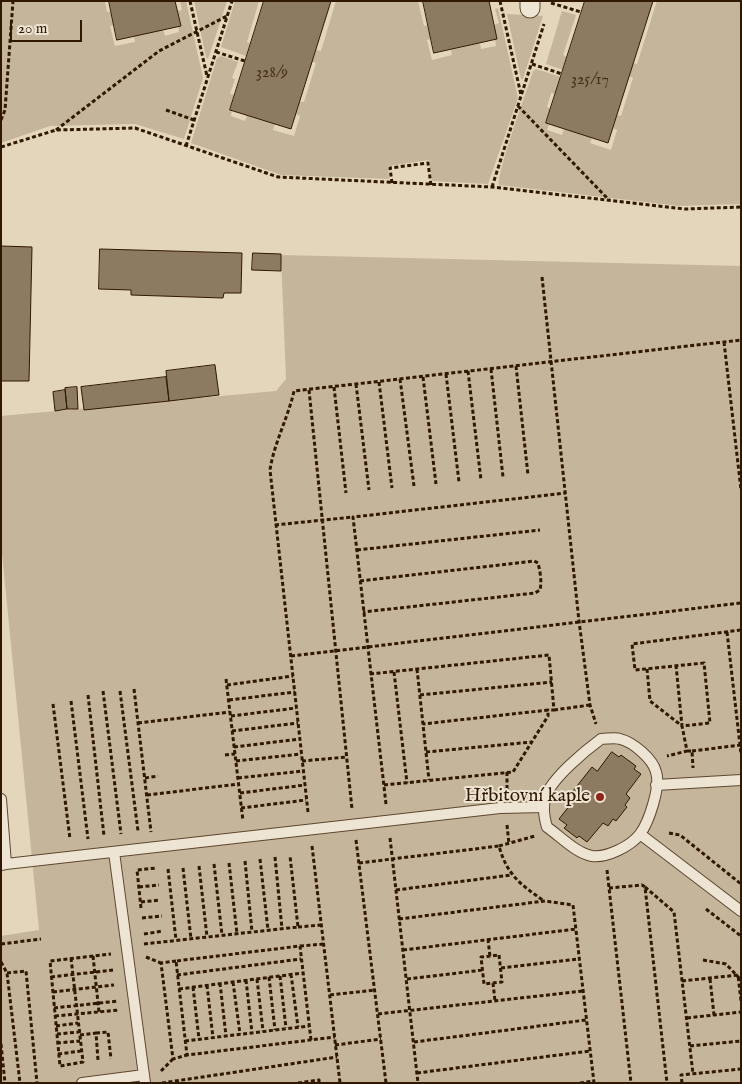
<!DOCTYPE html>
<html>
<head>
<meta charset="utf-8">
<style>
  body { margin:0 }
  #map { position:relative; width:742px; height:1084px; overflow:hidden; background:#e3d6bb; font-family:"IM FELL English",serif }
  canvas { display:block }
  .frame { position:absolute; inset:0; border:2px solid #301800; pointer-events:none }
  .scale { position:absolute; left:10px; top:20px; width:72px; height:22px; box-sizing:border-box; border:2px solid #301800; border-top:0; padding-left:6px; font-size:15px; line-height:18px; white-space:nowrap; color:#301800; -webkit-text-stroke:4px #ede4d3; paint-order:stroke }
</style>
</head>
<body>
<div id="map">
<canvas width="742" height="1084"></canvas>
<div class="frame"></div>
<div class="scale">20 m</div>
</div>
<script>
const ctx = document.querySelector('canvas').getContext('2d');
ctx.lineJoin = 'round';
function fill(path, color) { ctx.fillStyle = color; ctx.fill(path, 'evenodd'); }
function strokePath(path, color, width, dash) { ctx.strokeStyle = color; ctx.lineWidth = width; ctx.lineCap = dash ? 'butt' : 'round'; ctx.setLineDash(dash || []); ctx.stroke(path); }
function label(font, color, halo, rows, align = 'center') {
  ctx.font = font + ' "IM FELL English",serif'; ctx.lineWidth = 4; ctx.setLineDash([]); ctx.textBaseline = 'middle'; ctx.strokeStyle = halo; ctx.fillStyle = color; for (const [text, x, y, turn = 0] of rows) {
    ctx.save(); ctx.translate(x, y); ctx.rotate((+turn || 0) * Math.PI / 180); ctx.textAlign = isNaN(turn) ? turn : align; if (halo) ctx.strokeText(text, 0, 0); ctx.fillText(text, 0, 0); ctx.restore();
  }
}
fill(new Path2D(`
  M1,1H105L107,12H111L114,25L110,26L115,46L135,42L134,36L163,29L165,36L179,32L178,26L181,25L177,11L182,10L180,1H186L203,78L184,139L135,124L50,126L1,143Z
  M194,1H227L208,59L206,57Z
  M235,1H259L247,42L250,43L246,56L221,47Z
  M336,1H418L424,26L428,25L431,39L427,40L432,60L452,55L451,50L480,43L481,49L496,46L495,40L497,39L494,25L499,23L495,9L498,8L518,98L488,184L432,181L429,160L388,166L389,179L281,175L191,143L217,58L221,56L238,62L232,78L235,79L230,94L234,95L230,109L232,110L231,116L245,121L247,115L275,124L273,130L294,136L300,116L296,114L300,102H304L316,63L312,62L316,50L321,51Z
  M657,1H741V204L679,206L499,185C496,174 528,88 533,71L536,69L561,77L556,94L551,93L547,107L551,109L546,123L549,124L547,130L562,135L564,129L592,138L590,143L611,150L617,130L613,128L617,115L621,116L633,78L629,76L633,63L637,64Z
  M562,11L576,15L563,55L567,57L563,70L546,64Z
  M507,14L543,16L523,79H521Z
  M281,255L741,266V1083H1V936L39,930L1,543V416L276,391L286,379Z`), '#c5b69b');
const building = new Path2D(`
  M109,1H175L181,26L117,40Z
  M264,1H331L291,129L230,110Z
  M423,1H489L497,39L434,53Z
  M585,1H653L608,143L546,123Z
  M1,246L32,247L29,381H1Z
  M100,249L242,253L241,293H224L223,298L131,295V290L99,289Z
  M253,253L281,254V271L252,270Z
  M215,365L219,395L169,401L166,371Z
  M166,377L169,401L84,410L81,387Z
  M77,387L78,409H67L65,388Z
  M65,390L67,409L55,411L53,392Z
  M612,752L619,757L621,755L636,766L634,769L641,774L626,794L630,798L625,805L627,807L616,821L613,819L608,826L603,823L587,842L579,836L577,838L564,828L567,825L559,819L574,800L569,796L592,767L597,771Z`);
fill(building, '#8d7b61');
strokePath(building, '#301800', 1);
const lane = new Path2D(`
  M601,739C607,739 615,737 620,739C633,742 653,759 656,772C661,786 649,822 640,834C631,846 607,858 592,856C576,853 561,837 547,827C544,817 542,807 546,796C552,778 586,750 601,739Z
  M656,785L741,780
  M1,799L6,864L1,865
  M640,834L741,911
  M114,852L145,1083
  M6,864L500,808L544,807
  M82,1083L144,1075`);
const street = new Path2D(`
  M530,8V1`);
strokePath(lane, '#5d482f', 12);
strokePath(street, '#5d482f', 21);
strokePath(new Path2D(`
  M190,1L207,76
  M500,1L521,95
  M551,3L581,12
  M216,52L245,61
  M532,64L562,74
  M518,106L609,200
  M166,110L194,120
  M1,120L5,110L13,1
  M56,130L159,51L227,16
  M186,146L232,1
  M1,147L56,130L135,128L278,177L492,187L685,209L741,207
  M392,183L390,168L428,163L431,185
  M492,187L544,24
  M542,277L579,621L590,705L596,724
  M724,342L741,490
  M516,366L528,475
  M491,369L503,477
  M468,371L481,480
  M446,374L459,482
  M423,377L436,484
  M400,379L414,486
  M379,382L392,488
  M356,384L369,490
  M334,387L346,493
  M309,390L352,809
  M275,525L353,517
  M357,550L540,530
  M360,581L534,561L538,563C540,571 542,581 540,590L535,593L363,612
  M727,632L741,754
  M291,656L741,603
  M676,665L682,726L710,723L704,663L635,670L632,644L741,630
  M417,669L429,780
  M647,669L650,701L682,726L687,751L667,756
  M394,672L407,783
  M370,674L549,655L554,710H548
  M226,679L243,821
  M227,685L293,676
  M134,689L151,832
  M103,691L121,834
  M120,691L138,831
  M88,695L104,836
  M420,695L552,682
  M229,700L295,692
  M71,701L88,839
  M53,704L70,839
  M554,710L590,705
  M231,716L296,708
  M138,723L230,712
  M232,731L298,723
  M234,747L300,739
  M687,751H692L693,768
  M692,751L741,745
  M426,752L532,742
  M225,755L235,754
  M236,761L301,754
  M302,761L347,757
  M507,772V792
  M145,778L158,776
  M238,778L303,771
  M384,785L513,772L548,716V710L423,724
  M240,793L305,785
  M147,795L239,784
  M386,804L353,517L566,493
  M241,808L306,800
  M308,812L270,470C274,443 288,418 294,391L741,340
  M507,825L509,844
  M669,833L680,835L741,884
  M390,838L418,1083
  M356,840L386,1083
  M312,846L340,1083
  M499,846L535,836
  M275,857L282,929
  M260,859L268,930
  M245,861L252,932
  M229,863L237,934
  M359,863L499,846C507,875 520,884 544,901
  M214,864L222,935
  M199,866L207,937
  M183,868L191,939
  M168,869L176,940
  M607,870L631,1083
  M139,887L159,885
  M645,887L674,912L693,1074
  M609,888L642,885L645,887L667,1083
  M396,890L511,875
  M141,902L160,900
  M141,908L137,870L156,868
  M706,909L741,936
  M142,918L162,916
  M399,919L545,901L573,905L594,1083
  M298,927L321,925
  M144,934L163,931
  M488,939L490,957
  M1,944L41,939
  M144,944L298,927L290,856
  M300,946L324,944
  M403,950L576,929
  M499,955L502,982L484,984L481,957Z
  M93,956L99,1012
  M146,957L161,963
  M71,958L83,1062L60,1066L50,961L111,954
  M703,960L726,964L741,980
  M176,961L161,963L173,1059L187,1055
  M1,962L7,973L20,1083
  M501,968L579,959
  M7,973L26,971L37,1083
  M291,974L298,1027
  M177,975L301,959
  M280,976L286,1028
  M51,977L113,970
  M269,977L275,1030
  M257,979L263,1031
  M407,979L483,970
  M710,979L714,1015
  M246,980L252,1033
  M682,981L738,975L741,1001
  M233,982L240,1034
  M220,983L226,1036
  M493,983L495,1001
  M207,985L213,1038
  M193,987L199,1039
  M179,989L303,973
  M53,992L114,985
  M330,995L375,990
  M54,1008L118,1001
  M378,1014L583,991
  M55,1016L119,1010
  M687,1018L741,1012
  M56,1026L78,1023
  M96,1033L108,1032L111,1059
  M57,1034L79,1032
  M80,1035L96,1033L98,1060
  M311,1040L300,946L176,961L187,1055L335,1037
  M185,1041L309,1026
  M414,1042L586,1020
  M57,1043L80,1041
  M1,1044L5,1083
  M335,1045L381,1039
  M690,1046L741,1041
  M58,1054L81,1051
  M161,1071L173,1059
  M417,1073L590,1051
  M162,1083L337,1057
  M298,1083L319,1080V1083
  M580,1083L594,1081
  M682,1083L681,1075L741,1069`), '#301800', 3, [4, 2.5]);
strokePath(lane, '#ede4d3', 10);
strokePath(street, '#ede4d3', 19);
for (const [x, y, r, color] of [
  [600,797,5,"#8f2418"]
]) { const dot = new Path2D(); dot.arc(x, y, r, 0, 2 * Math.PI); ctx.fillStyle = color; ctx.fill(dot); strokePath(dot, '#ede4d3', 2); }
label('16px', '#473118', null, [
  ["328/9",272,74],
  ["325/17",590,81]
]);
label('19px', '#301800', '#ede4d3', [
  ["Hřbitovní kaple",590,797]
], 'right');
</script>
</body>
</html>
